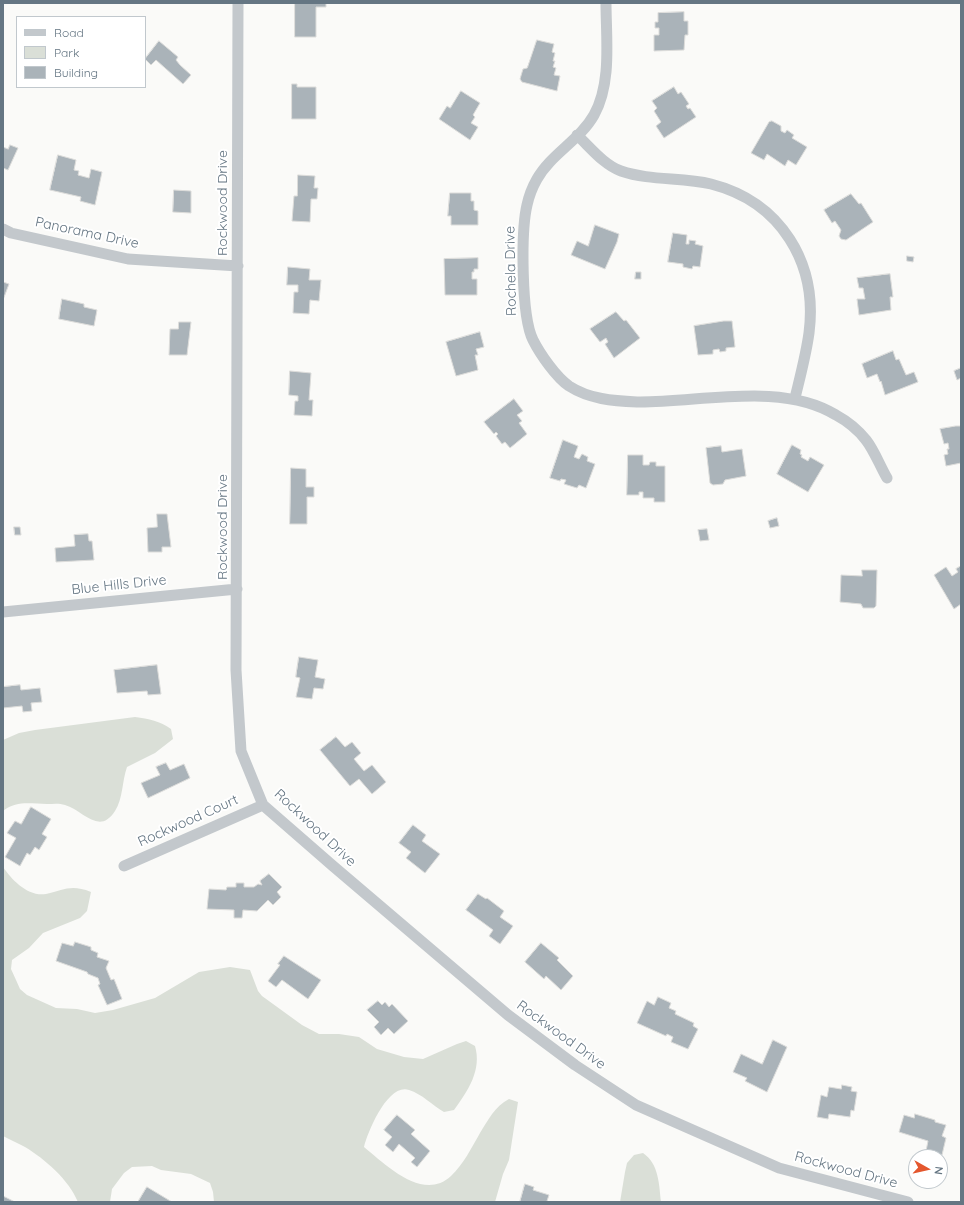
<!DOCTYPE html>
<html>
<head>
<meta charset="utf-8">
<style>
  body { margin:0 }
  #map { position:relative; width:964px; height:1205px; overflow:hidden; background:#fafaf8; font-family:Quicksand,sans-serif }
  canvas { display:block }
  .frame { position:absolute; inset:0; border:4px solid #657683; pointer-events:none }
  .legend { position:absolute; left:16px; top:16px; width:130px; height:72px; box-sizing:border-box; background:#fff; border:1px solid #c1c8cd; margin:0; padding:5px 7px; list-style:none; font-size:12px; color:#657683 }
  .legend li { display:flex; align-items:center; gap:8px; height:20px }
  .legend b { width:20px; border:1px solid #c1c8cd }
  .north { position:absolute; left:908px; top:1149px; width:40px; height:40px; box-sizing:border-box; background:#fff; border:1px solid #c1c8cd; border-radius:50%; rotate:98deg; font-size:11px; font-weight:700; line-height:16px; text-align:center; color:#657683 }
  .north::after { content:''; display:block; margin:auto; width:14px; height:18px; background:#e4572e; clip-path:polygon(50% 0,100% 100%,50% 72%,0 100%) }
</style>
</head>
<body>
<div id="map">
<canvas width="964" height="1205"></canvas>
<div class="frame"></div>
<ul class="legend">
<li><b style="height:5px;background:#c3c8cc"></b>Road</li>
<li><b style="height:11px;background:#dadfd7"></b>Park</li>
<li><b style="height:11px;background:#aab3b9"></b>Building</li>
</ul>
<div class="north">N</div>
</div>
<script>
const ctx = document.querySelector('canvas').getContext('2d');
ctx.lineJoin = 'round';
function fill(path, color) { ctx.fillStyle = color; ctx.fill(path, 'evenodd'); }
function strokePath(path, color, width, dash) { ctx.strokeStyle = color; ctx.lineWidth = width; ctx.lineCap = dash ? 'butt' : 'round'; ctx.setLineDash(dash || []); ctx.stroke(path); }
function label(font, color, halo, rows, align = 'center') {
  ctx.font = font + ' Quicksand,sans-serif'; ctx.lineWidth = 4; ctx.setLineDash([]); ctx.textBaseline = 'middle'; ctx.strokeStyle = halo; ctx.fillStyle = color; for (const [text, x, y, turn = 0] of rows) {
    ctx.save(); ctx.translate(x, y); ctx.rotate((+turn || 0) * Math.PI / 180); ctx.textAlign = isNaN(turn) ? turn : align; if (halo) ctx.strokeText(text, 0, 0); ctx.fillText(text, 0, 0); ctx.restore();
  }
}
fill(new Path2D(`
  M135,717C149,719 160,721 171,729L173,739L155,753L127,767C122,781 123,799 115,811C99,836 83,810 65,805C59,803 53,804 47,804C31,804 17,800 3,811V740L19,733L35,730Z
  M3,867C12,880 28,897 46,894C64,890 71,884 91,892L87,911L80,918L43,933L29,948L12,960L11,969L16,980L20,989L27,995L56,1008L77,1009L95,1013L113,1010L155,998L199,972L230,967L250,970L258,991L262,996L302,1025L319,1034H339L359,1037L377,1049L404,1057L423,1059L457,1044L466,1041L475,1046C482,1070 468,1091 454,1110L444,1112C432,1105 422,1094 409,1090C388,1083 368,1131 364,1147C386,1165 423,1202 451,1176C463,1165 472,1147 480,1133C488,1120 495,1106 509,1099L518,1102L509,1160L503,1174L495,1202H214L213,1192L210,1183L191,1174L161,1170L152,1166L132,1167L124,1173L112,1189L110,1202H78C69,1180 45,1159 25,1147C18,1143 10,1140 3,1136Z
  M643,1153C659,1164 659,1184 661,1202H620L625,1172L627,1163L634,1155Z`), '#dadfd7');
const building = new Path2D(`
  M295,3H326V7H316V37H295Z
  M684,12V21H688V35H685L684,50L654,51V35H659V28H655V22H658V13Z
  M537,40L554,44L552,52L555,53L553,61H555L553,67L556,68L554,75L560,76L557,91L522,82L520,79L523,69L527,68Z
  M159,41L178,57L176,60L180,65L191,75L183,84L156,60L151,65L145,59Z
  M292,84H297V87H316V119H292Z
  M674,87L678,94L681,92L689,104L686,106L688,109L690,108L696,117L664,138L656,126L661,122L654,111L657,108L652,101Z
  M461,91L480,103L473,115L475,117L471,123L478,127L470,140L439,119L447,106L450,108Z
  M772,121L781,126V131L785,133L787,130L794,135L792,138L807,147L796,165L788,160L785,166L767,154L764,160L751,153L769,122Z
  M10,145L18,148L8,170L3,168V147L8,149Z
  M58,155L76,160L74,170L79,171L78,175L89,178L91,169L102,172L95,205L80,201L81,197L50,190Z
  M298,175L315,176L314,188H318L317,199H311L310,222L292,221L294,196H297Z
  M174,190L191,191V213L173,212Z
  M450,193H471V201H474V210L478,211V225H451V216H448Z
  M851,194L859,204L861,203L873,222L846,240L841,239L839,236L841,230L835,221L832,223L824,210Z
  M595,225L619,234L617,242L605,269L571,255L577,241L588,246Z
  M673,233L687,235L686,244H689V240L696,241L695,244L703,246L700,267L693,266L692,269L683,267V264L668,262Z
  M907,256L914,257L913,262L907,261Z
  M478,258V269H474V272H472V279H477V295H445L444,259Z
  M288,267L310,269L309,280H321L319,301L310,300L309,314L293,313L294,292H298V285H287Z
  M636,272H641V279H635Z
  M890,274L893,297H890L891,310L859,315L857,299H865L863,288H859L857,278Z
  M3,282L9,284L3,300Z
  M62,299L84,304V307L97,310L94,326L59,319Z
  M616,312L624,321L626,320L640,338L614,358L605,344L608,342L606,338L600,342L590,329Z
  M724,321H732L735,347L726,348V351L720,352L719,349L713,350V354L698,355L694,326Z
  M179,322H191L187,355H169L170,329H178Z
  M480,332L484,347L476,349L478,355H475L478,370L456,376L446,342Z
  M893,351L896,360L899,359L906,375L914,372L918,382L885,395L881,381L880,382L877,374L867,378L862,364Z
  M961,368V378L957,380L954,371Z
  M290,371L311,373L309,400H313L312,416L294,415L295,401H298V396L289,395Z
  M514,399L523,411L517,415L522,421L519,423L527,434L510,448L505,442L502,444L496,436L498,434L496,432L494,434L484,422Z
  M956,426H961V463L946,466L944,455L948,454L947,449H949L948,443L944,444L940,429Z
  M563,440L578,446L574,457L579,459L582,454L588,457L587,461L595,464L586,488L579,485L577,488L564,484L566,480L561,479L560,481L550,478Z
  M792,445L801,450L800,454L802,455L801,457L808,461L810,457L824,465L808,492L777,474Z
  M721,446L722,452L742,449L746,476L725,480L723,484L713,485L710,483L706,448Z
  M628,455H643V465H649L650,462H656V466H665V502H654V498H643V492H639V495H627Z
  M291,468L306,469V487H314V497H307V524H290Z
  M157,514H167L171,547H162V552H148L147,528L157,527Z
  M777,518L779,526L770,528L768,521Z
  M14,527H20L21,535H15Z
  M707,529L709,540L700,541L698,530Z
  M88,534L89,541H92L94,560L56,562L55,548L75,546L74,535Z
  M961,566V604L954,609L934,575L946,567L952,576L958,572L956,569Z
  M862,570H877L876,606L874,608H863L861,604L840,602L841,575L862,576Z
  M299,657L318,660L315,677L325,679L323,689L314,688L312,699L296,697L300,678L296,677Z
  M157,665L161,694L148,695L147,691L117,693L114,670Z
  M20,685L21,690L40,688L42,702L31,703L32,711L23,712L22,706L3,708V687Z
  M336,737L345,747L352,742L361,753L354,759L364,771L372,765L386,782L372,794L359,779L350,786L320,750Z
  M166,763L170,770L184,764L190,778L148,798L141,783L160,775L156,767Z
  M31,807L51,819L42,834L47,837L39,850L35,847L30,855L27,853L20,866L5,857L16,838L7,833L15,821L21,824Z
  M413,825L426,835L422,841L440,854L425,873L406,858L411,852L399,843Z
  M269,874L282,887L277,892L281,897L273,905L268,900L257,911L243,910L242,918H234V910L207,909L209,889L226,890L227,887H236V883H244V887H254L258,884L262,885L260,881Z
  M478,894L486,899L487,898L504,911L500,917L513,926L500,944L489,936L493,930L466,910Z
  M75,942L91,947V950L98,953L97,957L109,961L106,968L111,980L114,979L122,999L107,1005L98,985L100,984L98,978L88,974L87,972L56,961L62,943L73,946Z
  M541,943L559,958L557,960L573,976L561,990L546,976L544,979L525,962Z
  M284,956L321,980L308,999L282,980L276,987L268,981L280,965L278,964Z
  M658,997L671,1003L669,1008L676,1011L675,1014L694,1023L693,1026L698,1029L688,1049L671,1042L673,1037L667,1034L666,1036L637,1023L647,1001L654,1005Z
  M378,1001L382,1005L385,1002L389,1007L392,1004L408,1021L394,1034L388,1028L381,1035L374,1027L379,1022L367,1010Z
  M773,1040L787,1047L767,1092L745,1081L747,1078L733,1072L741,1054L762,1064Z
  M842,1085L852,1087L851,1091L857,1092L854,1111L851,1110L850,1117L829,1114L828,1119L817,1117L821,1095L827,1097L829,1087L841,1089Z
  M915,1114L935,1120V1122L946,1125L942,1136L946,1138L942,1155L926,1151L928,1141L899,1132L904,1115L914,1118Z
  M397,1115L415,1130L411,1134L430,1151L417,1167L411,1162L415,1158L399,1144L393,1152L385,1145L392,1137L384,1130Z
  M525,1184L534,1187L533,1190L549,1195L547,1201L549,1202H520Z
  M147,1187L172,1202H138Z
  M3,1196L15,1202H3Z`);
fill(building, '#aab3b9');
strokePath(building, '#dcdcda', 1);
strokePath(new Path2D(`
  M238,3L236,670L241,751L263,805L333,866L508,1015L575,1065L636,1105L779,1168L908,1202
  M606,3C606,38 612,83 594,115C580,140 551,154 537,179C533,186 529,196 527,205C521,231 521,316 533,340C540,354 556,377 569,386C589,399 613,401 637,402C699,403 781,381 836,415C847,421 859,431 866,440C874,450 880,466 887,478
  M577,135C590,147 604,165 621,171C650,181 682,177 711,184C781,202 818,263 809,333C806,355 800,377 795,398
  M3,229L11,233L128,259L238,266
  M3,612L237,589
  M124,866L263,805`), '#c3c8cc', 11);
label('14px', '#657683', '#fff', [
  ["Rockwood Drive",223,203,-90],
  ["Panorama Drive",87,233,12],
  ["Rochela Drive",511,271,-91],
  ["Rockwood Drive",223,527,-90],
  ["Blue Hills Drive",119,585,-6],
  ["Rockwood Court",188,821,-24],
  ["Rockwood Drive",315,828,43],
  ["Rockwood Drive",561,1035,36],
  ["Rockwood Drive",846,1170,15]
]);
</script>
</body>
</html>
